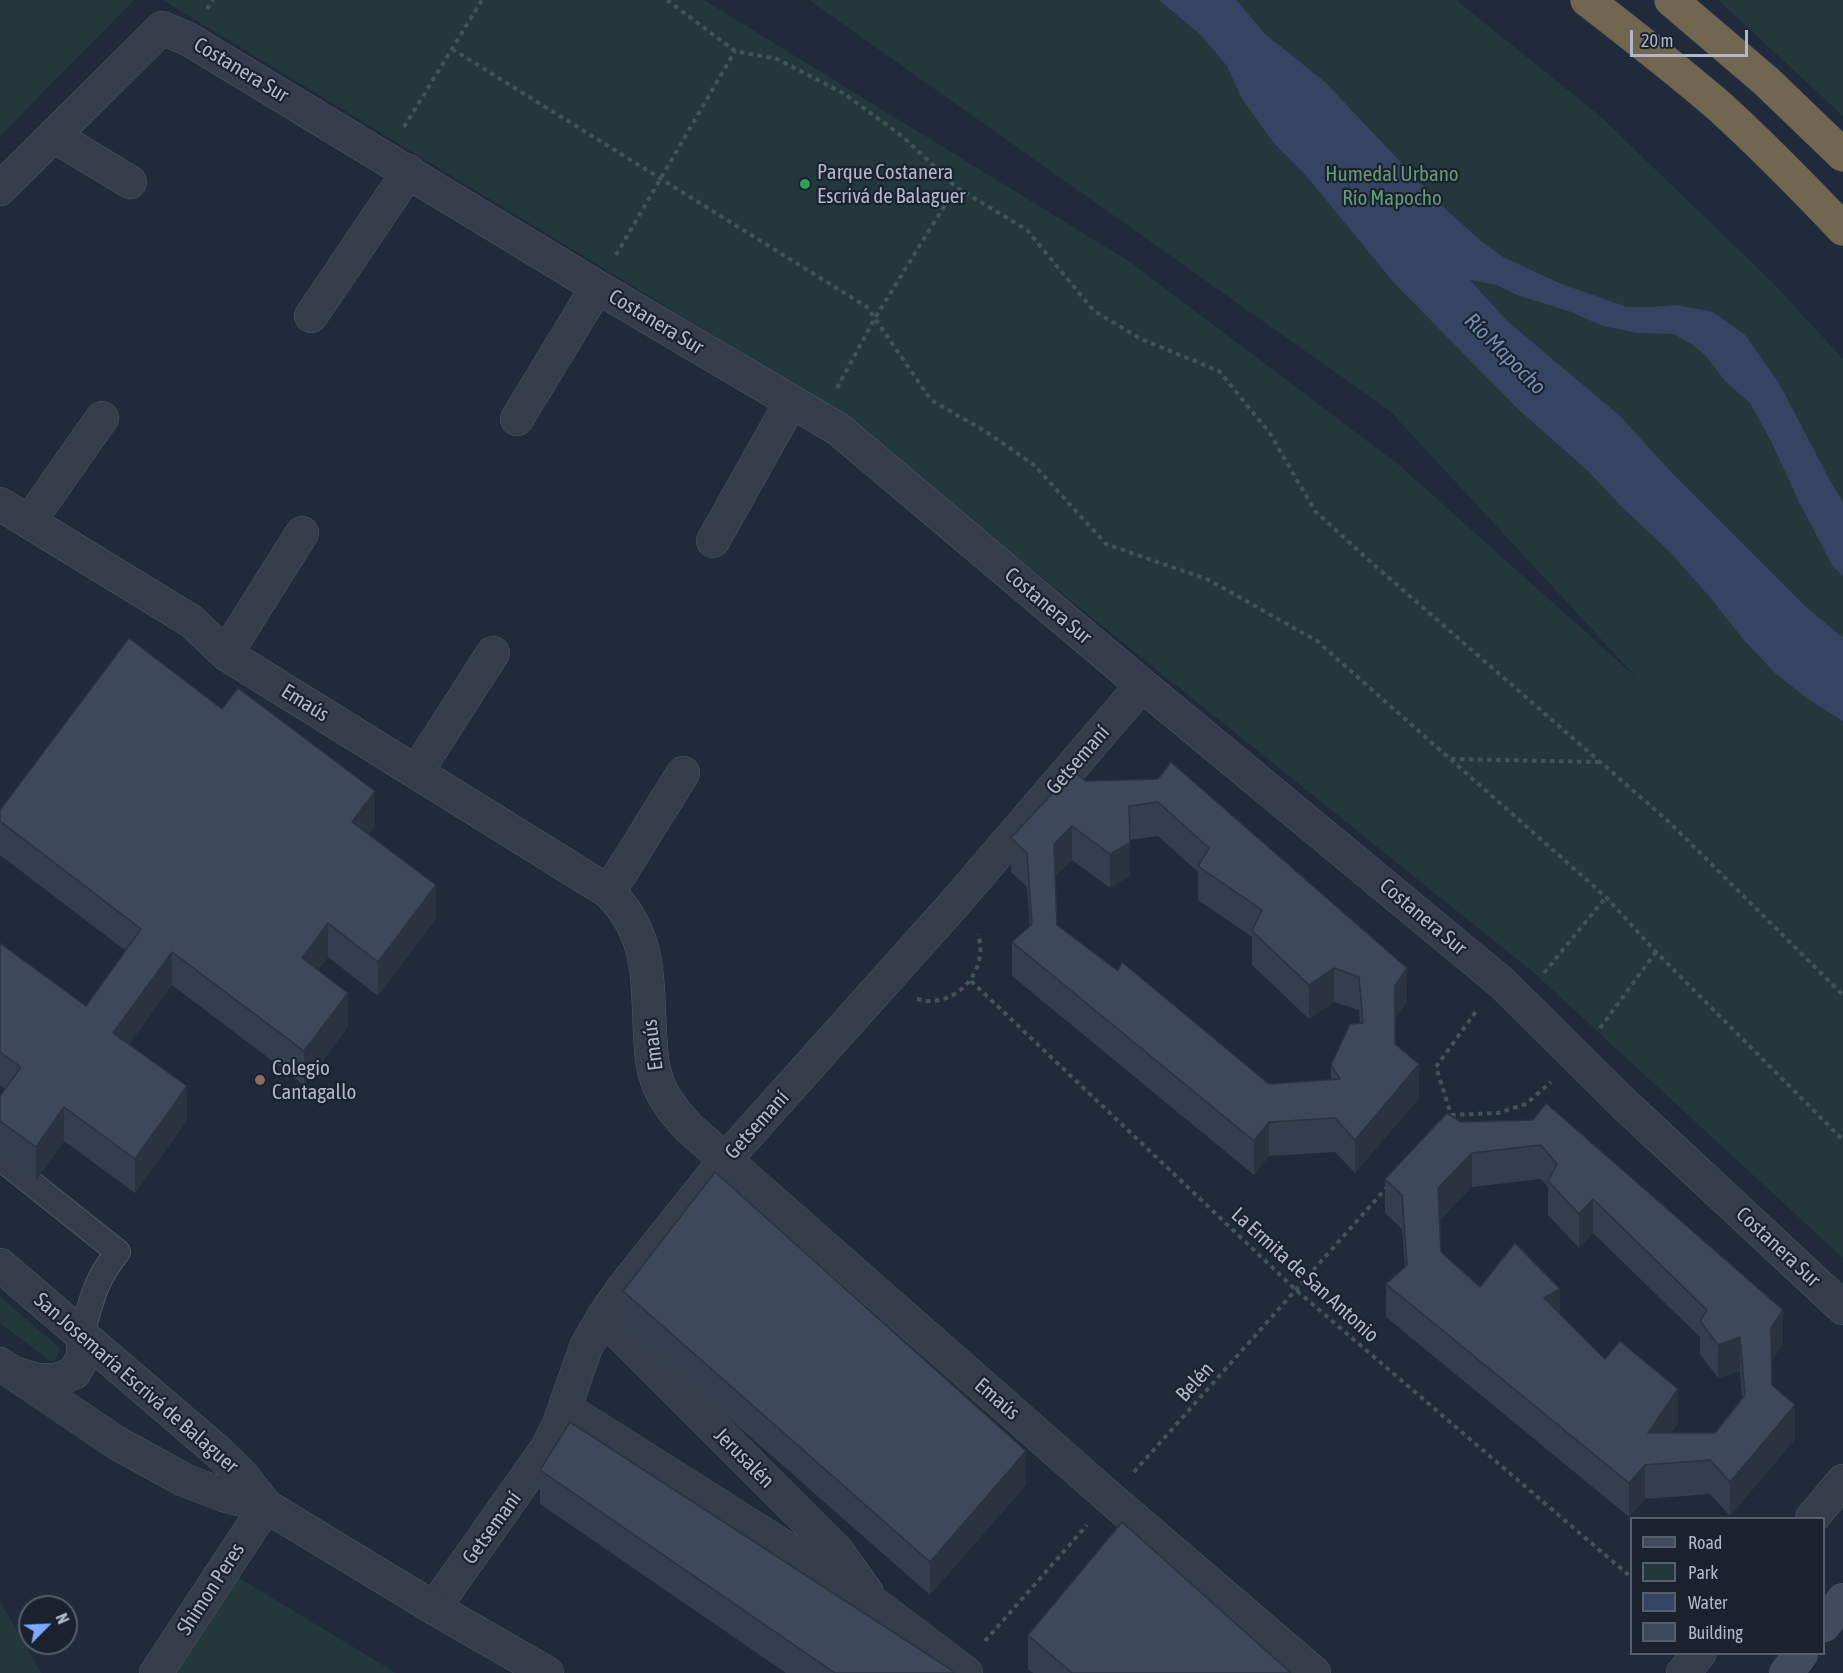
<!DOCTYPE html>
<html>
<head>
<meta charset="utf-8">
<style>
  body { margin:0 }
  #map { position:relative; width:1843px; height:1673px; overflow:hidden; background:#212a3b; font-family:"Asap Condensed",sans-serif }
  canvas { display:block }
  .legend { position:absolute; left:1630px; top:1517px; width:195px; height:138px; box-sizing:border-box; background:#1a2230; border:2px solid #565e6c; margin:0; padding:8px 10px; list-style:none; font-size:18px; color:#b0b7c7 }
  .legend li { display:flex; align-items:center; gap:12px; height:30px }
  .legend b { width:30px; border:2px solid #565e6c }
  .north { position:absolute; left:18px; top:1595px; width:60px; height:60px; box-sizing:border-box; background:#1a2230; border:2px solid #565e6c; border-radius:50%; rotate:66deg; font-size:16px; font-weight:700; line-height:24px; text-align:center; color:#b0b7c7 }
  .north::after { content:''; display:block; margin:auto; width:21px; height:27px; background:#80a9fc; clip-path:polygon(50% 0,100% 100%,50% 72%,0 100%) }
  .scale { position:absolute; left:1630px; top:30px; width:118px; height:27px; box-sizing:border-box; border:3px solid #b0b7c7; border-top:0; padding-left:8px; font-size:18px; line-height:21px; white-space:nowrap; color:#b0b7c7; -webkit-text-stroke:4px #1a2230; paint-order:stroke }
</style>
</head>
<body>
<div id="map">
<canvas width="1843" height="1673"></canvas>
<ul class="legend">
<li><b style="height:8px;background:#424b5e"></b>Road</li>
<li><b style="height:16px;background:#23383c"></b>Park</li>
<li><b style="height:16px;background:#344563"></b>Water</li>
<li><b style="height:16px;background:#3d485b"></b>Building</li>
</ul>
<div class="north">N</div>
<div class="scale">20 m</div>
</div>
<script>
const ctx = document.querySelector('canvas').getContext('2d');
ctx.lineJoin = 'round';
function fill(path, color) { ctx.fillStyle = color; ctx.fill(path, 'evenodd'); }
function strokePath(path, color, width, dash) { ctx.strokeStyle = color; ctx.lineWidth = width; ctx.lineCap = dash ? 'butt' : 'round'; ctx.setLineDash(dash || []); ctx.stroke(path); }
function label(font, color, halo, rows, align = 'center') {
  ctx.font = font + ' "Asap Condensed",sans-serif'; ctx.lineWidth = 4.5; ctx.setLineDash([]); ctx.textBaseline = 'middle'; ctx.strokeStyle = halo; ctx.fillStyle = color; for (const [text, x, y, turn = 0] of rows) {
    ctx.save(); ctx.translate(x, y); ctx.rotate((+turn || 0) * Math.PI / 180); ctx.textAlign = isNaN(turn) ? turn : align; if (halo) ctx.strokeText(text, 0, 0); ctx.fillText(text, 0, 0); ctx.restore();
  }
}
fill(new Path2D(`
  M0,0H134L0,136Z
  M163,0H704L1130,262L1399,465L1638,679L1390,411L809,0H1456L1600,116L1773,283L1843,359V1258L1533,972L826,404Z
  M1719,0H1843V116L1730,11Z
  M0,1297L58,1346L60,1350L55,1360L50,1361L0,1323Z
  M213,1562L396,1673H140Z
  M0,1601L41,1673H0Z`), '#23383c');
fill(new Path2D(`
  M1159,0H1236L1265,34L1325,82L1442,206L1481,241L1503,257L1559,283L1627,307H1652L1676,305L1713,312L1745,335L1779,383L1830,481L1843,502V576L1832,565L1799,502L1771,441L1750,403L1725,381L1707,357L1693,345L1674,334L1638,333L1603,326L1571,312L1517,295L1497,285L1470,280L1507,321L1620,416L1673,474L1805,606L1843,638V721L1808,699L1775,673L1743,639L1709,596L1671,553L1622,507L1588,471L1518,409L1395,284L1309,179L1273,142L1241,97L1227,66L1201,35Z`), '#344563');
const service = new Path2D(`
  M0,1158L118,1252C96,1278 91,1301 82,1334`);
const minor = new Path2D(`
  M54,136L130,182
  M0,189L162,28L188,39L597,287L838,429L1142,685L1502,983L1622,1102L1843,1308
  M311,316L409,171
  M517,419L597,287
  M0,504L191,621L226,654L609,892C651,935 647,977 650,1033C651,1047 651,1061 655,1074C661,1096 674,1112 689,1128L1111,1499L1314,1673
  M29,522L102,418
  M713,541L791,402
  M226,654L302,533
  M417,771L493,653
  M609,892L683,773
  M603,1317L837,1551L867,1593
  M565,1408L876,1605L966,1673
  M1812,1518L1843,1481
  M434,1608L547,1448L559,1424L586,1347L603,1317L623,1288L725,1160L955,903L1142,685
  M156,1673L266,1506
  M1683,1673L1699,1654`);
const tertiary = new Path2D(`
  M0,1265L217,1451L241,1474L266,1506
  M0,1364L117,1443L184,1480L223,1495L266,1506L434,1608L547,1673
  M17,1374L37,1380H56L74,1373L84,1355L82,1334`);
const secondary = new Path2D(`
  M1824,1625L1843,1600
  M1786,1673L1801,1654`);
const motorway = new Path2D(`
  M1587,0C1631,34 1676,69 1719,106C1762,145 1803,187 1843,229
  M1671,0L1766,81L1843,155`);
strokePath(service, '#505766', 26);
strokePath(minor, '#505766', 34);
strokePath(tertiary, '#505766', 34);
strokePath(secondary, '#505766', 34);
strokePath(motorway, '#3d4453', 34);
strokePath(new Path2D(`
  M667,0L735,51L777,59L843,93L902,136L956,187L1027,230L1094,311L1141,339L1219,371L1269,432L1315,511L1373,564L1668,821L1843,995
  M207,9L213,0
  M452,49L867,307L931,400L988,433L1034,465L1106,544L1209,580L1317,641L1606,897L1656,952L1843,1140
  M404,127L482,0
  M616,255L735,51
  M837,388L875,318L956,187
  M1451,759L1599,762
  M1544,973L1606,897
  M971,981L1296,1290L1632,1578
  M917,999C955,1010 990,971 978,934
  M1600,1028L1656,952
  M1451,1115L1498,1113L1526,1104L1551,1082
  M1448,1117L1451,1115L1436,1067L1477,1010
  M1134,1472L1388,1186
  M985,1641L1087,1525`), '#415559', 4, [4.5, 4.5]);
strokePath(service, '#353d4b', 24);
strokePath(minor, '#353d4b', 33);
strokePath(tertiary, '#353d4b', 33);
strokePath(secondary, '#424b5e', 33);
strokePath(motorway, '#716751', 33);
fill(new Path2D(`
  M1158,779L1407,1002L1395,1019V1044L1419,1098L1355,1173L1335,1152L1269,1156L1254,1175L1012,976V942L1030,926L1027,887L1011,872V838L1086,781ZM1158,836L1198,872V900L1252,937V965L1309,1019L1334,1002L1359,1010L1360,1024L1331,1065V1080L1269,1084L1057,925L1055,876L1072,860L1110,888L1130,876V840Z
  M0,810L375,825L368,834L436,919L378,996L328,957L318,970L348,1027L304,1085L172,985L129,1044L187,1120L135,1193L64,1141L36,1180L0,1155V1096L5,1089L0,1085V943L86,1006L126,951L0,855Z
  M1533,1120L1783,1344L1771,1361L1772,1385L1795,1439L1730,1516L1710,1494L1645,1499L1629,1517L1386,1317V1284L1405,1267L1402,1229L1385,1213V1179L1461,1122ZM1541,1179L1548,1187V1215L1579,1248L1593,1233L1700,1337V1354L1718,1378L1740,1371L1742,1398L1715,1433H1671L1678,1423L1605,1359L1560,1314L1480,1287L1441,1252L1440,1220L1472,1187Z
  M623,1291L1026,1485L930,1595L623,1325Z
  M540,1470L954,1673H786L540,1504Z
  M1028,1635L1291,1673H1033L1028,1669Z`), '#343e4e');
fill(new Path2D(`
  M375,791V825L352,856V822Z
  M1072,826V860L1054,878V844Z
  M1130,843V876L1110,888V854Z
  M436,885V919L378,996V962Z
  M328,923V957L302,992V958Z
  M172,952V985L113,1066V1033Z
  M1334,968V1002L1309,1019V985Z
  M1407,968V1002L1395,1019V986Z
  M348,993V1027L304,1085V1051Z
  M1419,1064V1098L1355,1173V1140Z
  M187,1086V1120L135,1193V1159Z
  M64,1107V1141L36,1180V1147Z
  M1269,1122V1156L1254,1175V1141Z
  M1472,1153V1187L1438,1222V1188Z
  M1593,1199V1233L1579,1248V1214Z
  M1560,1289V1322L1544,1298Z
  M1783,1310V1344L1771,1362V1328Z
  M1740,1337V1371L1718,1378V1345Z
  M1678,1389V1423L1650,1465L1648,1433Z
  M1795,1405V1439L1730,1516V1482Z
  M1026,1451V1485L930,1595V1562Z
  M1645,1465V1499L1629,1517V1483Z`), '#2b3240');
const building = new Path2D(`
  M129,638L222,709L238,688L375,791L352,822L436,885L378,962L328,923L302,958L348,993L304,1051L172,952L113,1033L187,1086L135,1159L64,1107L36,1147L0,1121V1096L21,1067L0,1052V943L86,1006L141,929L0,821V810Z
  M1171,762L1407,968L1395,986V1044L1419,1064L1355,1140L1335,1118L1269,1122L1254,1141L1012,942L1032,924L1027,853L1011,838L1073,771L1086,781L1158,779ZM1158,802L1209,848L1198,866L1262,910L1252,931L1309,985L1334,968L1359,977L1363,1023L1350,1024L1331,1065L1340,1079L1269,1084L1122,962L1118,971L1057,925L1054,844L1072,826L1110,854L1130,843L1129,806Z
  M1546,1103L1783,1310L1771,1328L1772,1385L1795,1405L1730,1482L1710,1460L1645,1465L1629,1483L1386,1284L1407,1265L1402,1195L1385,1179L1447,1113L1461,1122L1533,1120ZM1541,1145L1557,1164L1548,1181L1579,1214L1593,1199L1707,1310L1700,1321L1718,1345L1740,1337L1745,1395L1715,1433H1648L1678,1389L1620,1341L1605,1359L1544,1298L1560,1289L1515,1243L1480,1287L1441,1252L1438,1188L1472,1153Z
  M715,1172L1026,1451L930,1562L623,1291Z
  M570,1422L950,1669L954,1673H835L540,1470Z
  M1122,1522L1291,1673H1072L1028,1635Z`);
fill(building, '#3d485b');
strokePath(building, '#2b3240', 1.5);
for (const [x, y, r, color] of [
  [805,184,6,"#2e9e5b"],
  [260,1080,6,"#8d6e63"]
]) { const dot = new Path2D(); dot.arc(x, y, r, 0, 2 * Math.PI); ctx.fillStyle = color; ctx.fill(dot); strokePath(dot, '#1a2230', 2); }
label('21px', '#b0b7c7', '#1a2230', [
  ["Costanera Sur",241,70,31],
  ["Costanera Sur",656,322,31],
  ["Costanera Sur",1048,606,40],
  ["Emaús",305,703,32],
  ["Getsemaní",1078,760,-49],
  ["Costanera Sur",1423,917,40],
  ["Emaús",653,1045,-97],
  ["Getsemaní",757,1125,-48],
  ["Costanera Sur",1778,1247,43],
  ["La Ermita de San Antonio",1305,1275,42],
  ["Belén",1195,1382,-48],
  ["San Josemaría Escrivá de Balaguer",136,1383,41],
  ["Emaús",997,1399,41],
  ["Jerusalén",744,1458,45],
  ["Getsemaní",492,1528,-54],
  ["Shimon Peres",211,1589,-57]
]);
label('21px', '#b0b7c7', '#1a2230', [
  ["Parque Costanera",817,172],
  ["Escrivá de Balaguer",817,196],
  ["Colegio",272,1068],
  ["Cantagallo",272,1092]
], 'left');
label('21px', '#669974', '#1a2230', [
  ["Humedal Urbano",1392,174],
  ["Río Mapocho",1392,198]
]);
label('italic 22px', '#768cb1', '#1a2230', [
  ["Río Mapocho",1505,354,45]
]);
</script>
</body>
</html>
